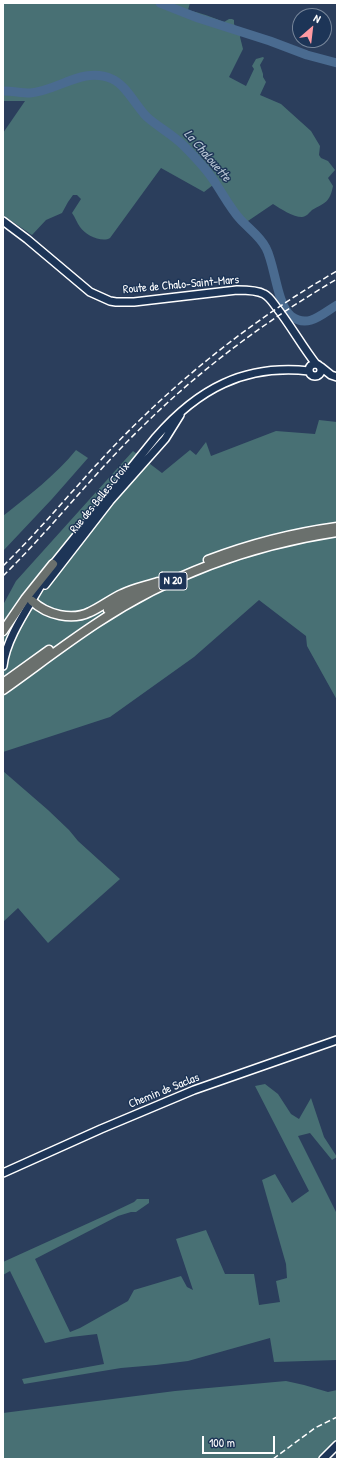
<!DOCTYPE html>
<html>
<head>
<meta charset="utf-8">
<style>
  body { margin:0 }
  #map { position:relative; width:340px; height:1462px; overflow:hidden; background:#2b3e5c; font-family:"Patrick Hand",sans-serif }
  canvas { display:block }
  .frame { position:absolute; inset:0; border:4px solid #fff; pointer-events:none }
  .north { position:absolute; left:292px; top:8px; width:40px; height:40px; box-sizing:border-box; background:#1d3557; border:1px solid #77869a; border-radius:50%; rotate:28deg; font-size:11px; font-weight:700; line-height:16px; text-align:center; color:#fff }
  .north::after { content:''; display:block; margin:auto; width:14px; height:18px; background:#ff9aa2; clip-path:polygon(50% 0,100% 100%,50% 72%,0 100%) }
  .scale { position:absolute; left:202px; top:1436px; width:73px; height:18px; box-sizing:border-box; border:2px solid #fff; border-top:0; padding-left:5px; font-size:12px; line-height:14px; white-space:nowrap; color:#fff; -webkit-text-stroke:3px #1d3557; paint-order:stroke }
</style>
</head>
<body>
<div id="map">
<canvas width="340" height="1462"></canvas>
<div class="frame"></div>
<div class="north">N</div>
<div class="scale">100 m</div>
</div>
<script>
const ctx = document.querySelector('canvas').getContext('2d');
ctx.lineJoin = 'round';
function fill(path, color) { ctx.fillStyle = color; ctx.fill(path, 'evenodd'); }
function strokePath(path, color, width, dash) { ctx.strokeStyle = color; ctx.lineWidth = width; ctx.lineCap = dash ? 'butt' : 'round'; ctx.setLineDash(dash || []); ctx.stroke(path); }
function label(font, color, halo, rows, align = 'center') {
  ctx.font = font + ' "Patrick Hand",sans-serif'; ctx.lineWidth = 3; ctx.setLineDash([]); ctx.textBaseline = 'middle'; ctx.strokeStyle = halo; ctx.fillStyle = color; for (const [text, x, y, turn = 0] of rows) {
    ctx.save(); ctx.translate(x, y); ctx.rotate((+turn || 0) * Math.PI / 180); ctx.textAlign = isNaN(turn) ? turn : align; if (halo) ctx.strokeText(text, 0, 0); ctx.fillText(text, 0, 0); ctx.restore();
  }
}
fill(new Path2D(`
  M3,3H190L188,10C201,13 212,17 224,22L229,19H232L234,20V24L241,34L240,37L243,49L229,77L246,86L254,69L252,66L256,59L263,57L264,58L260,65L263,74V77L266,82L260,95L281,104L311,131L320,146L319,155L321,158L328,161L335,170L328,178L333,186C330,202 325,203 312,210C309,213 306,217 302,217C293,217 281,209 273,204L242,225L231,212L213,185L204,192L161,168L110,238C102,243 85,235 80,227C77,223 75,217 72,213L81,199L77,195H73L68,202L62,213L46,220L32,235L3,215V133L25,101H3Z
  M319,420L337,422V700L307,646L306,636L259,600L194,657L110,717L3,752V605L16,581L133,451L162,473L190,450L196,455L206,442L211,456L276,431L315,434Z
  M76,450L88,458L52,499L3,551V516C28,496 56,475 76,450Z
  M3,771L48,810L69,830L78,841L120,879L48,943L18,908L3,922Z
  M265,1084L278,1094L291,1114L299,1119L311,1098L324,1137L337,1157L332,1160L310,1133L298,1136L337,1214V1360L274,1362L270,1338L188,1361L156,1365L121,1368L24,1384L22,1379L104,1364L97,1334L71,1337L45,1343L10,1271L3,1275V1262L113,1212L134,1202L137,1199H149V1203L136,1212H131L118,1216L35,1259L70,1332L80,1328L128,1301L134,1290L181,1276L187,1287L193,1290L176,1239L206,1230L225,1274H254L259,1305L280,1302L276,1281L287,1278L286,1264L262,1180L275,1174L292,1203L309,1191L255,1086Z
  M286,1381L304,1385L328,1392L337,1390V1450L329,1459H3V1413L175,1391Z`), '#487074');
strokePath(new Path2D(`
  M160,3L198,18L270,41L307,55L337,63
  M3,91C12,91 21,93 30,93C58,91 83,66 112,79C126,85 136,106 147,117C158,127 172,134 183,145C194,156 206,168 214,181C223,194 230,208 240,219C249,229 260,236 266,248C275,265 277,305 291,316C308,329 322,314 337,305`), '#4a6b90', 9);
const secondary = new Path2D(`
  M3,221L27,239L90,292L110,301L116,302H134L237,290C246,290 257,290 264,294C270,297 273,303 277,308C291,326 302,346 316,364
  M309 370a6 6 0 1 1 12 0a6 6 0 1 1-12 0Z
  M321,367L331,375L337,377
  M51,567L156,437C198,389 244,364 309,371
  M45,585L110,501L165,439L180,415
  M3,666C6,637 31,604 45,578
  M3,1173L101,1129L194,1090L337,1040
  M323,1459L337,1445`);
const primary = new Path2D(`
  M208,560C250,544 293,533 337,527
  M32,601C47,615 72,621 90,612C101,607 111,599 122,594C134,588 146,586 158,582
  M108,610L126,599L149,587
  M3,631L25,599L53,564
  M3,683L49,650
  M3,690C34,668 65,644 97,623C169,575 252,545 337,532`);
strokePath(secondary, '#fff', 10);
strokePath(primary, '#fff', 11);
strokePath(secondary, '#1d3557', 7);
strokePath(primary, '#6a706d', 8);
strokePath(new Path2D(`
  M3,566C41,529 75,487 112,448C178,379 253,319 337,271
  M3,576C52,528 94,473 144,425C202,368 267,320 337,279
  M273,1459L315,1428L337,1417`), '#fff', 1.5, [6, 3]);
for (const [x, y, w] of [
  [173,581,28]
]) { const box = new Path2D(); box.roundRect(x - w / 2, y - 9, w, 18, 3); ctx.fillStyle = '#1d3557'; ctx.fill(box); strokePath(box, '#fff', 1); }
label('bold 11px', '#fff', null, [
  ["N 20",173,581]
]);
label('12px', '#fff', '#1d3557', [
  ["Route de Chalo-Saint-Mars",181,285,-5],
  ["Rue des Belles Croix",100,498,-51],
  ["Chemin de Saclas",164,1091,-22]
]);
label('italic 13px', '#b7c4d3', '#1d3557', [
  ["La Chalouette",207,156,49]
]);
</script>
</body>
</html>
